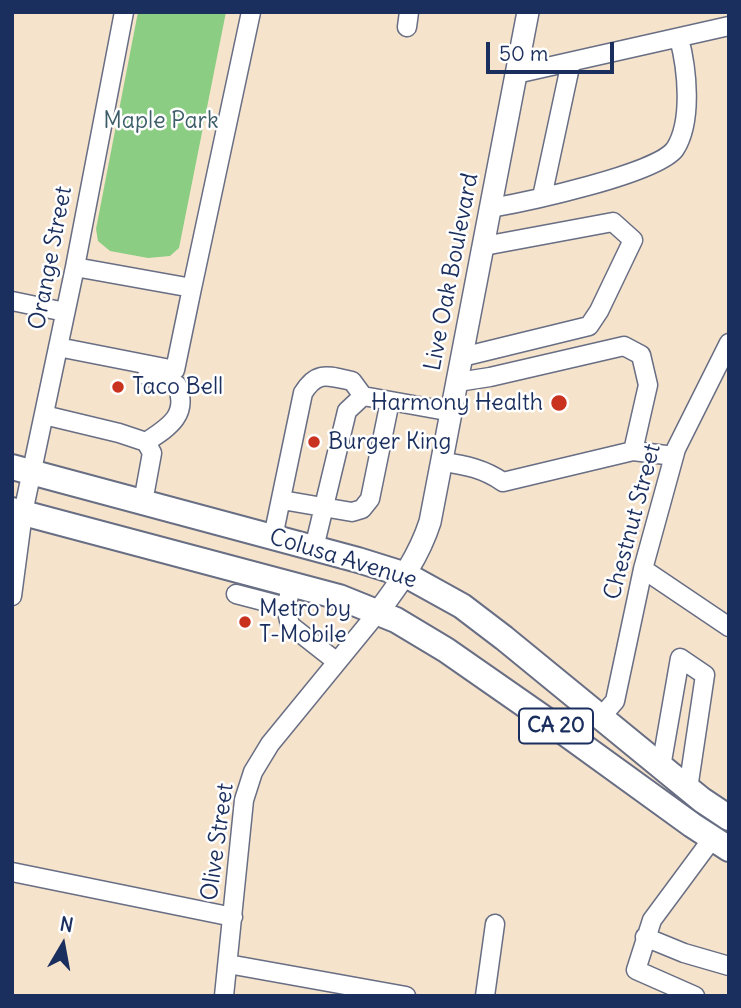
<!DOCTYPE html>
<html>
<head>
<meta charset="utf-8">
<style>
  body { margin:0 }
  #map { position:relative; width:741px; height:1008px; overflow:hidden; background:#f6e3cb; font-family:Delius,sans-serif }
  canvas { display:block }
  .frame { position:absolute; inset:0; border:14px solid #1b2f5e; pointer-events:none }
  .north { position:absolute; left:28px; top:910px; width:70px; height:70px; -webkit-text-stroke:5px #fff; paint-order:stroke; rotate:10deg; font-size:19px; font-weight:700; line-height:28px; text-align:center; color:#1b2f5e }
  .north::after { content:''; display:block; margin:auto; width:24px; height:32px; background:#1b2f5e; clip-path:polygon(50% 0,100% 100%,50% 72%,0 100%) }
  .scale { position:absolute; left:486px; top:42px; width:128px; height:32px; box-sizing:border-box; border:4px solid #1b2f5e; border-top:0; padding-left:9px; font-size:21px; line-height:24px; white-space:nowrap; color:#1b2f5e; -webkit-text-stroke:5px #fff; paint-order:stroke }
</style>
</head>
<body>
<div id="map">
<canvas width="741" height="1008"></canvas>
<div class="frame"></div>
<div class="north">N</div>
<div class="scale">50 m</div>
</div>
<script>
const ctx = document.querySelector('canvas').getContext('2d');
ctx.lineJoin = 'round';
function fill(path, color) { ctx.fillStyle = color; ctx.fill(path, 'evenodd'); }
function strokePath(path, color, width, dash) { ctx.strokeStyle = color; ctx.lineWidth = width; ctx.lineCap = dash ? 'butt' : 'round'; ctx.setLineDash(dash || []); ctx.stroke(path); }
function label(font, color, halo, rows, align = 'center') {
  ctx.font = font + ' Delius,sans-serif'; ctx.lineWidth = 5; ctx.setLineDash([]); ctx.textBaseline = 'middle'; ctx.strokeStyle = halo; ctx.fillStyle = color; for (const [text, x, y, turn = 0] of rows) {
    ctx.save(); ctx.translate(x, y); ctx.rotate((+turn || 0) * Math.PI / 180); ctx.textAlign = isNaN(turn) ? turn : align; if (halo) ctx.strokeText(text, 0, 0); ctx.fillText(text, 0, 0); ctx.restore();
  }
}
fill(new Path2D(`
  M138,12H226L179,248L170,256L148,258L110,251L98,241L96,229Z`), '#8ccd84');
const minor = new Path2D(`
  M407,27L409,12
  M516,74L729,26
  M542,197L571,62
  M491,208C525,202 657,174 675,149C693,121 687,68 679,38
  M75,267L192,288L251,12
  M12,301L65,312
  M58,347L175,370L192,288
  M462,357L589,326L599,311L633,240L613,222L484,246
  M458,382L490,377L624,346L641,355L648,385L633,451
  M44,415L119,433L146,442L152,453L143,502
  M146,442C169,427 189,415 177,385L147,376
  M443,462C466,465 484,469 503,482L633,451L674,456
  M282,500L352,512L362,509L370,499L390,401
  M273,537L303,393C317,370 328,376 352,381L363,396
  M314,548L347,411L363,396L452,412
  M643,569L729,627
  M292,584L286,607L290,625L337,662
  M236,594L286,607
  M12,596L23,513L75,267L124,12
  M601,717L615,701L643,569L676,449L729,343
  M661,767L680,658L705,675L688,789
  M12,872L233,917
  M645,937L684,953L729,966
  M228,964L406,996
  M224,996L244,800L253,772L270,744L378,612
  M485,996L495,924
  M695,996L636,970L652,920L712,839`);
const major = new Path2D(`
  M378,612C400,583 419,556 430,522L528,12`);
const highway = new Path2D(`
  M12,467L358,560L406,575L462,606L504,638L702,800L729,818
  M12,510L339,597L396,620L446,650L558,728L692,825L729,849`);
strokePath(minor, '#686e84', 21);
strokePath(major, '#686e84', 24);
strokePath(highway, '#686e84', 28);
strokePath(minor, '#fff', 18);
strokePath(major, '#fff', 21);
strokePath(highway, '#fff', 24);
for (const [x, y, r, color] of [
  [118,387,7,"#c8321e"],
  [559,403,9,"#c8321e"],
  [314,442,7,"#c8321e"],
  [245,622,7,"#c8321e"]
]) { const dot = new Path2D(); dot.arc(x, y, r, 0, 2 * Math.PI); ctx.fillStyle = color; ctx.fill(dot); strokePath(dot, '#fff', 2.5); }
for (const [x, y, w] of [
  [556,726,74]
]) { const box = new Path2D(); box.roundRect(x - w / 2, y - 17.5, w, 35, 5); ctx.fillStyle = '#fff'; ctx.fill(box); strokePath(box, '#1b2f5e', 2); }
label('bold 21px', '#1b2f5e', null, [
  ["CA 20",556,726]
]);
label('23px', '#3d5e69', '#fff', [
  ["Maple Park",161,121]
]);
label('23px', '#1b2f5e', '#fff', [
  ["Orange Street",51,258,-79],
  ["Live Oak Boulevard",452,272,-79],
  ["Chestnut Street",633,522,-75],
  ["Colusa Avenue",343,559,17],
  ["Olive Street",218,842,-82]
]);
label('23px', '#1b2f5e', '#fff', [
  ["Taco Bell",132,387],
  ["Harmony Health",543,403,"right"],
  ["Burger King",328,442],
  ["Metro by",259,609],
  ["T-Mobile",259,635]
], 'left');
</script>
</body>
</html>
